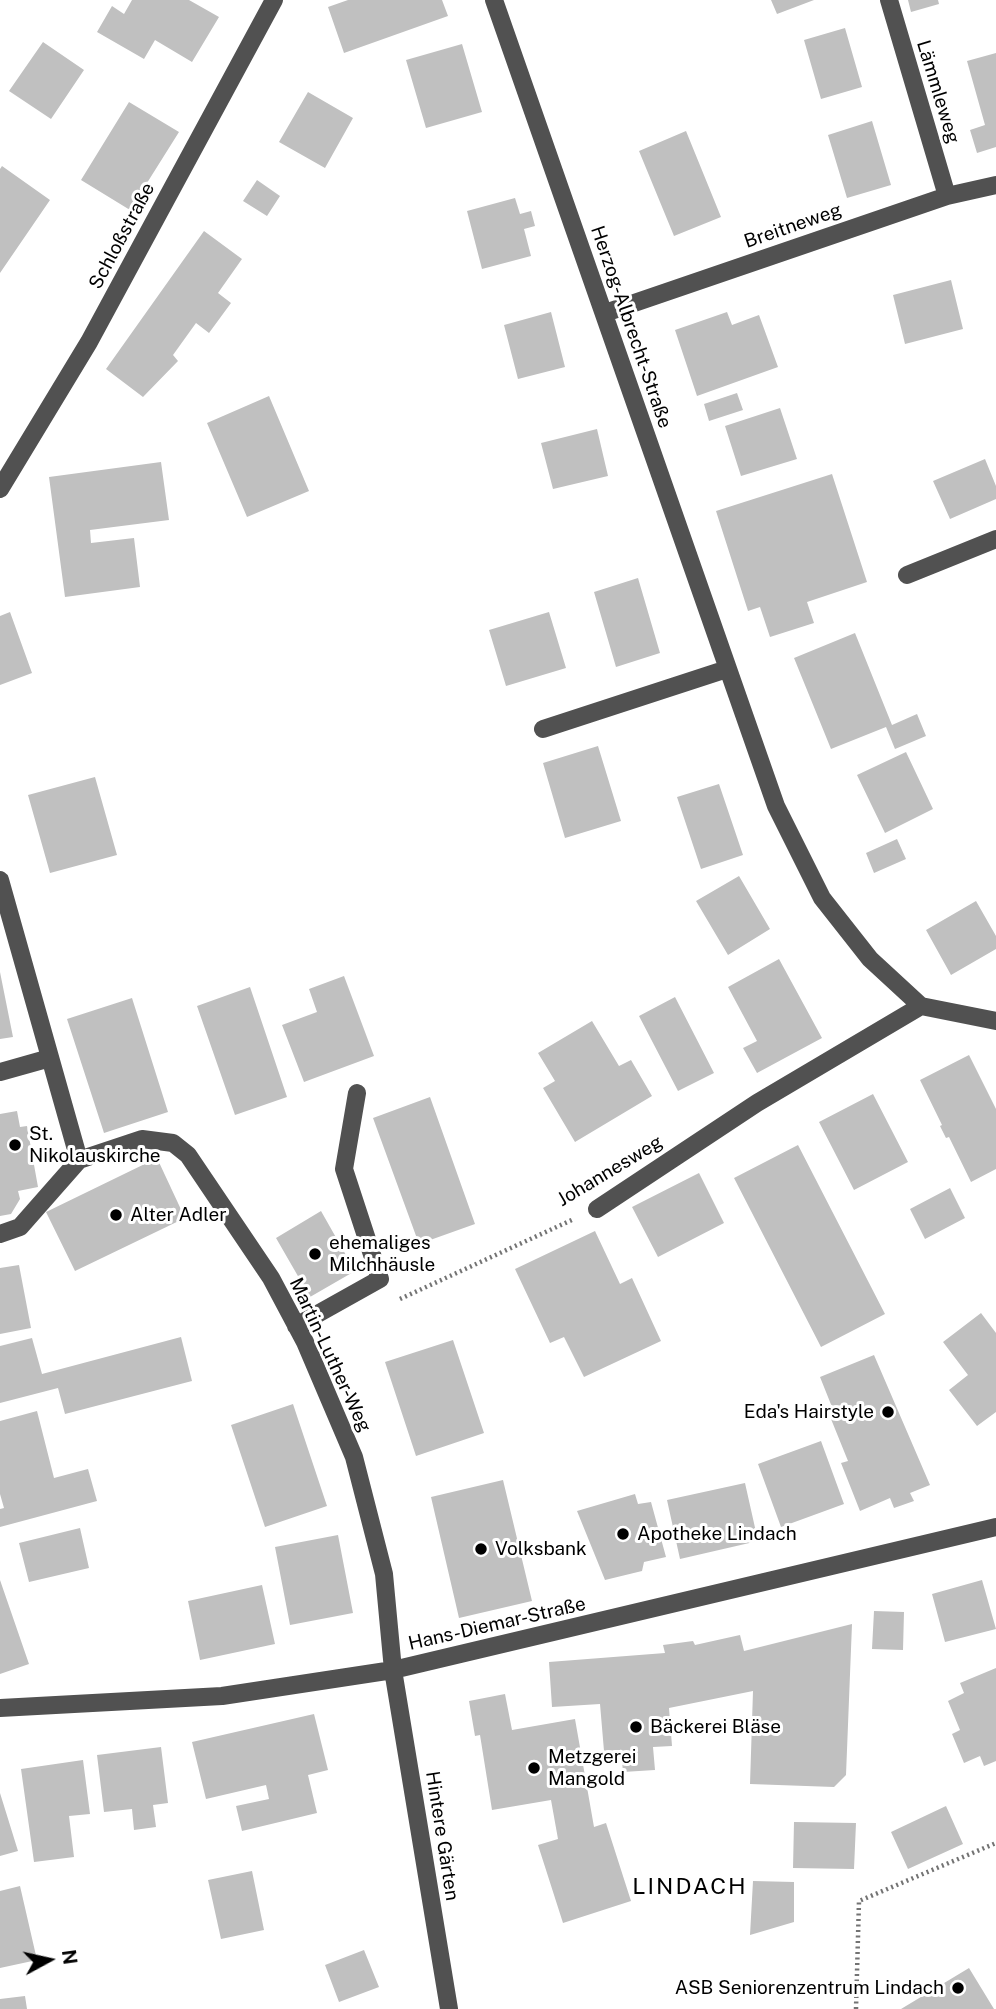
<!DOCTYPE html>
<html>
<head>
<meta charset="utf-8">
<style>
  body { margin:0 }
  #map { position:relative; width:996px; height:2009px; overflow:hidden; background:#fff; font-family:"Public Sans",sans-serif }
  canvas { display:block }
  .north { position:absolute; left:14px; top:1925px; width:70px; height:70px; -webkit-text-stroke:5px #fff; paint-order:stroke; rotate:82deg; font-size:19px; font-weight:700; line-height:28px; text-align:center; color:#000 }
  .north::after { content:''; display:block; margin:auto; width:24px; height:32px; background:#000; clip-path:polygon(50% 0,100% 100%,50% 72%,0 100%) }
</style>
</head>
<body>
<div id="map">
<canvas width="996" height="2009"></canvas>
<div class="north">N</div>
</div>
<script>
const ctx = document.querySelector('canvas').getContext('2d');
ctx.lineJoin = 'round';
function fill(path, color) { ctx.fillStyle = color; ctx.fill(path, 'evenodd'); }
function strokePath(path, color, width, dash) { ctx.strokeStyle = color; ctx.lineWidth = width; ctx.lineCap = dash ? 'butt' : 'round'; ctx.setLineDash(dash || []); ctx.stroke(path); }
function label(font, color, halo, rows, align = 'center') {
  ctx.font = font + ' "Public Sans",sans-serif'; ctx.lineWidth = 6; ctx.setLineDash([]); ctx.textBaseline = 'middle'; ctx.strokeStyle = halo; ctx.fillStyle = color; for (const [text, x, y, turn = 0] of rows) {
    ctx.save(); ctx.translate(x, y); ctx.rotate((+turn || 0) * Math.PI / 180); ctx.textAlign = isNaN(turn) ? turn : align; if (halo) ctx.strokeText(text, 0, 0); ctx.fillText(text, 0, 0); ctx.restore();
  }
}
fill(new Path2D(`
  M132,0H189L219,17L192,62L155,40L144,59L97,32L112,6L124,14Z
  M348,0H442L448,16L344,53L328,7Z
  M771,0H814L777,14Z
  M908,0H938L939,4L911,12Z
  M845,28L862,87L821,99L804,40Z
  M43,42L84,70L51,119L9,91Z
  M462,44L482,112L426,128L406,60Z
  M996,53V147L977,153L970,130L985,125L967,61Z
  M308,92L353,118L325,168L279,142Z
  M129,102L179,132L130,210L81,180Z
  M872,121L891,185L847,198L828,135Z
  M686,131L721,217L674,236L639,151Z
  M2,166L50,200L0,273V169Z
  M257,180L280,196L267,216L243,201Z
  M515,198L520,214L531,211L535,226L524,229L531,256L482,269L467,211Z
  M204,231L242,259L218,293L231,303L209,333L196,323L173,355L178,361L143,397L106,369Z
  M951,280L963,329L905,344L893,295Z
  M551,312L565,367L518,379L504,325Z
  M727,312L732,325L759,315L778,367L697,396L675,330Z
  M737,393L743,410L709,421L704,404Z
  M269,396L309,491L247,517L207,423Z
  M780,408L797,459L741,476L725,426Z
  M597,429L608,476L553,489L541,443Z
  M985,459L996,486V499L950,519L933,481Z
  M161,462L169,520L90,530L91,543L134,538L140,587L65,597L49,477Z
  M832,474L867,582L807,602L814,623L770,637L760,607L748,611L716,511Z
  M638,578L660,653L616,667L594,592Z
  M10,612L32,673L0,685V616Z
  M549,612L566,668L506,686L489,630Z
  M855,633L892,725L917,714L926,736L895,749L886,727L831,749L794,658Z
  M598,746L621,821L565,838L543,763Z
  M906,752L933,809L885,833L857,775Z
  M95,777L117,855L50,873L28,795Z
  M719,784L743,855L701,869L677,797Z
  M897,839L906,859L874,873L866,853Z
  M739,876L770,929L728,955L696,901Z
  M976,901L996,936V949L951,975L926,930Z
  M779,959L822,1038L757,1073L743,1048L757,1041L728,987Z
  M0,972L13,1037L0,1039Z
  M344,976L374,1056L304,1082L282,1025L317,1012L309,989Z
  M250,987L287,1097L235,1115L197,1006Z
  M675,997L714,1073L678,1091L639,1016Z
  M132,998L168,1112L104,1133L67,1019Z
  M592,1021L619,1066L631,1060L652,1096L575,1142L543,1088L555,1081L538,1053Z
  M969,1055L996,1109V1169L971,1182L949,1137L946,1138L940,1126L942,1125L920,1080Z
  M873,1094L908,1162L854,1190L819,1122Z
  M430,1097L475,1224L419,1244L373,1118Z
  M17,1111L20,1127L27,1126L38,1187L18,1191L20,1199L11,1214L0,1216V1114Z
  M798,1145L885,1314L821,1347L734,1178Z
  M157,1158L185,1218L75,1271L46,1212Z
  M699,1173L724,1223L658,1257L632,1207Z
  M950,1188L965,1218L925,1239L910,1209Z
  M321,1211L355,1271L310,1297L276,1238Z
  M595,1231L620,1284L632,1278L661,1341L584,1377L564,1337L550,1343L515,1269Z
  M19,1265L31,1328L0,1334V1268Z
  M981,1313L996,1333V1412L977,1426L949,1390L968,1375L943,1342Z
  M181,1337L192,1381L65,1414L58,1388L0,1403V1346L32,1338L42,1374Z
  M453,1340L484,1433L416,1456L385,1362Z
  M874,1355L930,1485L910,1493L914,1501L894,1508L890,1498L860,1511L841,1463L848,1461L831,1419L836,1417L820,1377Z
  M293,1404L327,1506L265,1527L231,1425Z
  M37,1411L54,1478L88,1469L97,1501L0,1527V1509L4,1508L0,1494V1421Z
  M821,1441L844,1504L781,1527L758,1464Z
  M503,1480L532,1601L459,1618L431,1497Z
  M745,1483L758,1541L680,1559L667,1500Z
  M635,1494L638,1504L651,1502L666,1557L644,1562L642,1571L605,1580L577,1511Z
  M80,1528L89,1568L29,1582L19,1543Z
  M338,1535L353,1613L290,1625L275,1547Z
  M0,1580L29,1664L0,1674Z
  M982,1580L996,1629L945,1642L932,1594Z
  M262,1585L275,1644L200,1660L188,1601Z
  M874,1611L904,1612L903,1650L872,1649Z
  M852,1624L846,1775L834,1787L750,1784L753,1691L669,1708L672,1746L653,1747L655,1770L623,1772L621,1750L604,1751L600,1704L552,1707L549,1662L665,1653L663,1645L693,1641L695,1645L740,1635L744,1651Z
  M996,1668V1761L984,1766L980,1756L964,1763L952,1734L960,1730L948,1701L964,1693L960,1683Z
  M505,1694L512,1730L575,1719L594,1827L606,1823L631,1901L563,1923L538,1845L558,1839L551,1800L492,1810L480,1735L475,1736L469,1701Z
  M314,1714L328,1770L308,1775L317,1813L242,1831L236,1806L269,1799L266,1785L206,1799L192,1742Z
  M161,1747L168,1803L153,1805L156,1827L134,1830L132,1809L104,1812L97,1755Z
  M83,1760L90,1814L69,1816L74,1857L34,1862L21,1769Z
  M0,1793L18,1851L0,1856Z
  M946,1806L963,1844L908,1869L891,1832Z
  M794,1822L856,1823L854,1869L793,1868Z
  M252,1871L264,1930L221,1939L208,1880Z
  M753,1881L794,1882V1922L750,1935Z
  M20,1886L37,1960L0,1968V1891Z
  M364,1950L379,1987L339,2002L325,1965Z
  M969,1968L994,2009H901Z
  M25,1996L27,2009H0V1999Z`), '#c0c0c0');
strokePath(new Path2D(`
  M400,1299L574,1219
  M856,2009L859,1901L996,1843`), '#737373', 4.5, [2, 3.5]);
strokePath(new Path2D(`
  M494,0L776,806L822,898L870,959L921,1006L996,1021
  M889,0L947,196
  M605,313L947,196L996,185
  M0,489L89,342L274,0
  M907,575L996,539
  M543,729L727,669
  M0,880L79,1160
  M0,1072L50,1058
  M597,1209L757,1103L921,1006
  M0,1234L20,1227L79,1160L142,1139L173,1143L188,1155L271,1278L305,1342L354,1457L384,1574L393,1670L449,2009
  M296,1326L380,1279L344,1169L357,1093
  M0,1708L222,1696L393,1670L996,1527`), '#515151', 18);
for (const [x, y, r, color] of [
  [15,1145,7,"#000"],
  [116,1215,7,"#000"],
  [315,1254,7,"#000"],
  [888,1412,7,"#000"],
  [623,1534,7,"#000"],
  [481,1549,7,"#000"],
  [636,1727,7,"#000"],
  [534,1768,7,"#000"],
  [958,1988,7,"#000"]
]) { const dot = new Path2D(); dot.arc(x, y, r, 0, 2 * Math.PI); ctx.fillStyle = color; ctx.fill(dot); strokePath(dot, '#fff', 2.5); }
label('19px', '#000', '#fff', [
  ["Lämmleweg",938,92,73],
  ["Breitneweg",793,226,-19],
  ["Schloßstraße",122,236,-62],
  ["Herzog-Albrecht-Straße",631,327,71],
  ["Johannesweg",610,1171,-31],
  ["Martin-Luther-Weg",330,1355,65],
  ["Hans-Diemar-Straße",497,1624,-13],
  ["Hintere Gärten",442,1836,81]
]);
label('19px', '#000', '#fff', [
  ["St.",29,1134],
  ["Nikolauskirche",29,1156],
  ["Alter Adler",130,1215],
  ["ehemaliges",329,1243],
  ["Milchhäusle",329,1265],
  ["Eda's Hairstyle",874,1412,"right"],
  ["Apotheke Lindach",637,1534],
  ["Volksbank",495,1549],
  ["Bäckerei Bläse",650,1727],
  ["Metzgerei",548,1757],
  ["Mangold",548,1779],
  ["ASB Seniorenzentrum Lindach",944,1988,"right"]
], 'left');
ctx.letterSpacing = '2px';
label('23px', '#000', '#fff', [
  ["LINDACH",690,1887]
]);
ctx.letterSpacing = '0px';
</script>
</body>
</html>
